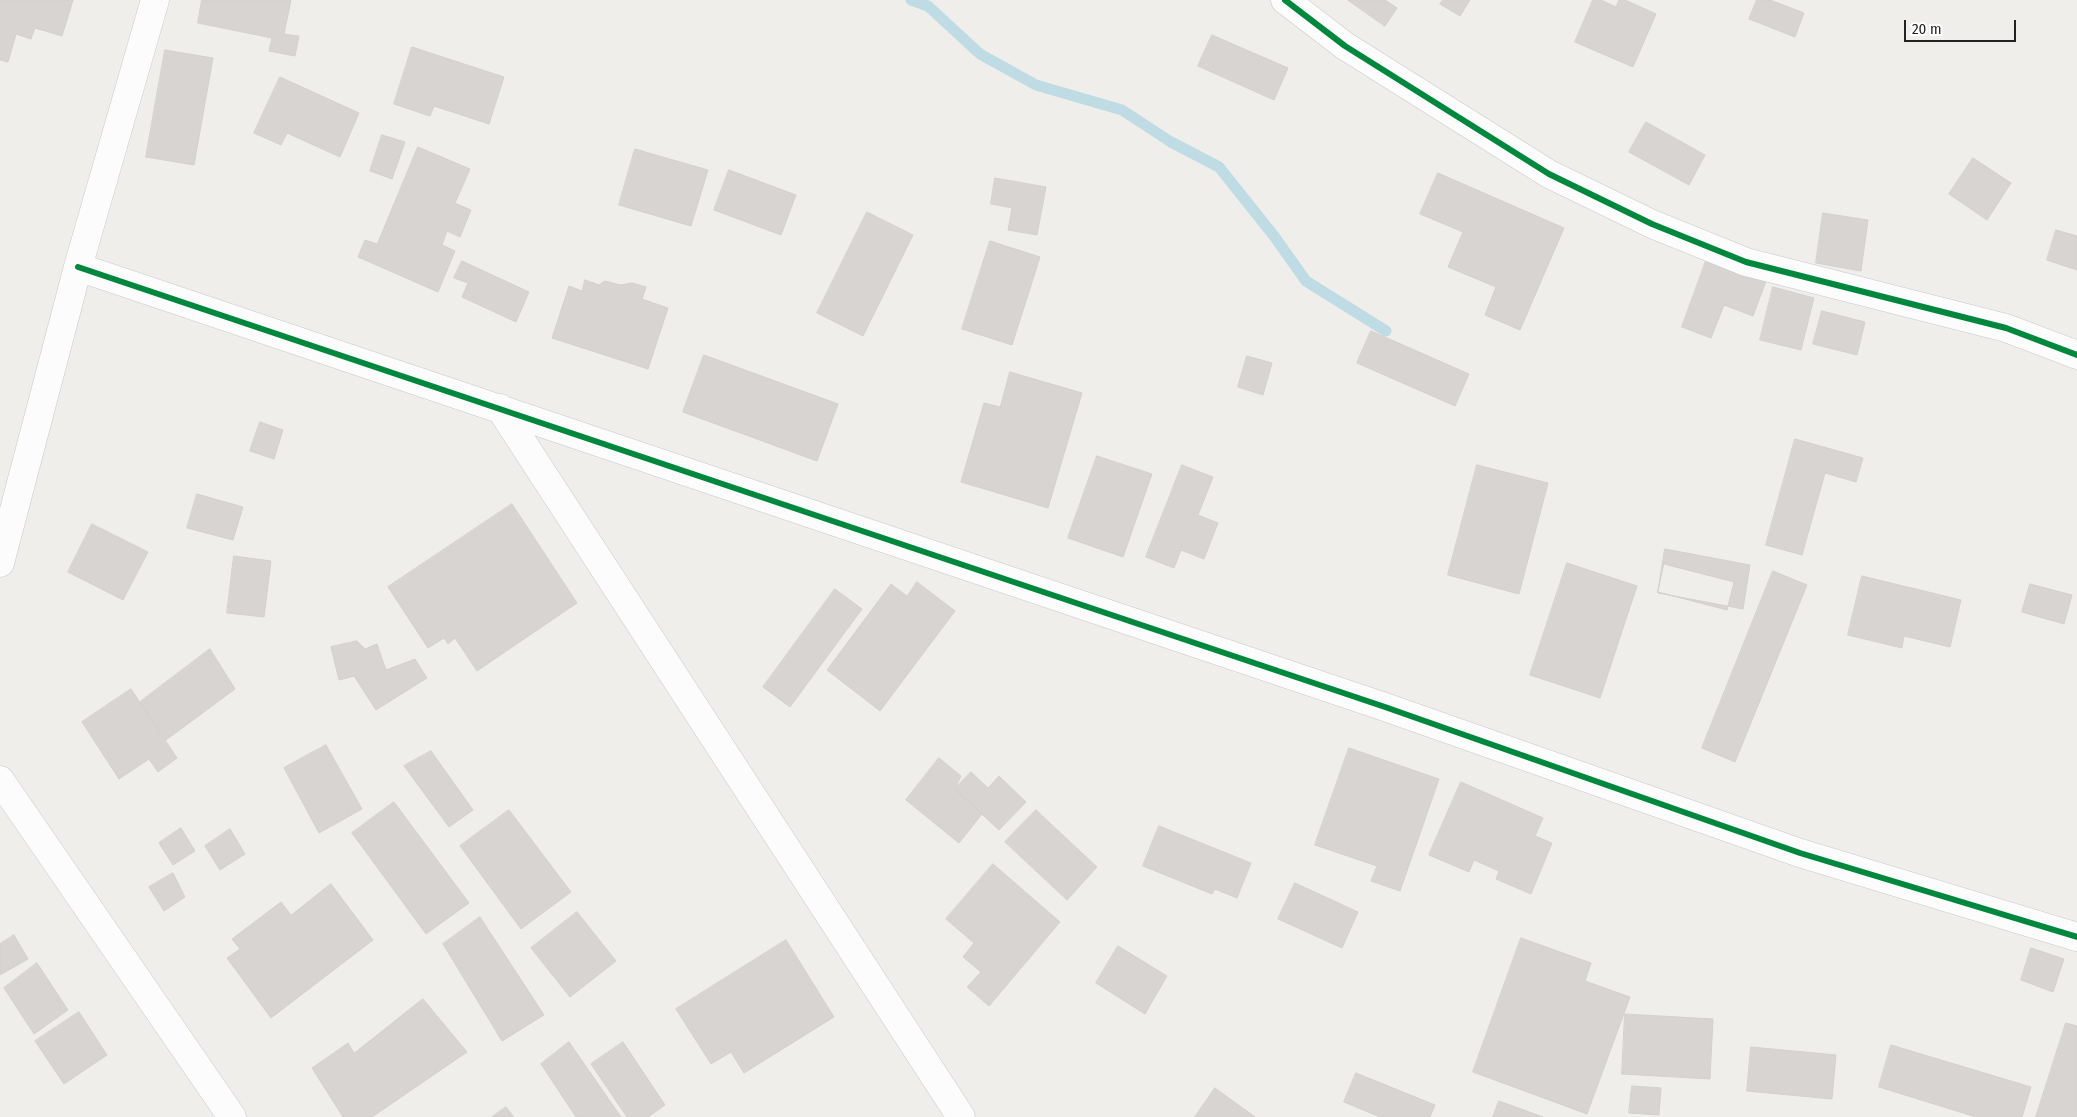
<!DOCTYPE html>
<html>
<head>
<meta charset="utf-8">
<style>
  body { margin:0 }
  #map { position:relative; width:2077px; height:1117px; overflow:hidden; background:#f0eeeb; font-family:"Fira Sans Condensed",sans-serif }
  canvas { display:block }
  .scale { position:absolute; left:1904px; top:20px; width:112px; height:22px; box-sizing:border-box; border:2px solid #222; border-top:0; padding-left:6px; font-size:15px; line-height:18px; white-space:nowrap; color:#222; -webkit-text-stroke:4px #fff; paint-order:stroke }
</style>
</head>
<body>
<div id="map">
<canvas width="2077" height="1117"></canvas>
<div class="scale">20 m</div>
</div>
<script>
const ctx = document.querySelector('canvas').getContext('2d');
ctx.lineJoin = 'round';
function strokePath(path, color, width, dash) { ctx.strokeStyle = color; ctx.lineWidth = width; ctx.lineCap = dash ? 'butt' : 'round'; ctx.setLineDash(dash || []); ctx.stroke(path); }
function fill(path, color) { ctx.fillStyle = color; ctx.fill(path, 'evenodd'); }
strokePath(new Path2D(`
  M911,0L928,6L980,54L1036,85L1122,110L1171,142L1219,167L1274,236L1306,281L1386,331`), '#bfdbe3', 11);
const building = new Path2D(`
  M0,0H73L62,36L35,28L31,39L16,34L8,62L0,60Z
  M202,0H291L284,34L299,36L295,56L269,51L272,38L198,23Z
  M1348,0H1385L1397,8L1385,26Z
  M1443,0H1470L1460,16L1440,4Z
  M1593,0H1601L1616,7L1619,0H1625L1656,14L1633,67L1575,42Z
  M1757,0H1770L1804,13L1795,37L1749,19Z
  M1212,35L1288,68L1274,100L1198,66Z
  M412,47L504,77L489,124L434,106L430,116L394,104Z
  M165,50L213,58L194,165L146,157Z
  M280,77L359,113L340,157L287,133L281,145L254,133Z
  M1646,122L1705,155L1689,185L1629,152Z
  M382,135L405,142L392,179L370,171Z
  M418,147L470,169L455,203L471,210L460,237L447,231L442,245L455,251L438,292L358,257L365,240L377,244Z
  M635,149L708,170L691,226L619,205Z
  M1973,158L2011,183L1987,220L1949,194Z
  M729,170L796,195L781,235L714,210Z
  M1438,173L1564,228L1520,330L1485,315L1496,287L1448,267L1463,232L1420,214Z
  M995,178L1046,187L1037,235L1008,230L1012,208L991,204Z
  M867,212L913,235L863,336L817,313Z
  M1823,213L1868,220L1861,271L1816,263Z
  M2056,230L2077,236V270L2047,260Z
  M990,241L1040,257L1012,345L962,329Z
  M1707,258L1766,281L1753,316L1724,305L1711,338L1682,327Z
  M462,261L529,292L516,322L462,297L468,283L454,278Z
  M585,280L599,285L605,281L621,285L632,283L646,287L642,299L668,308L648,369L552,338L569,286L582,291Z
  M1773,287L1814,298L1801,350L1760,340Z
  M1822,311L1865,322L1857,355L1813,344Z
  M1371,331L1469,374L1455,406L1357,363Z
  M704,355L838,404L817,461L683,412Z
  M1247,356L1272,363L1263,395L1238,387Z
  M1010,372L1082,393L1048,508L961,482L984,403L1000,407Z
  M260,422L283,430L274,459L250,451Z
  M1795,439L1863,458L1856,482L1825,473L1802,555L1766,545Z
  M1097,456L1152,474L1123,557L1068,538Z
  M1182,465L1213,477L1198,515L1218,523L1204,559L1181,550L1174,568L1146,557Z
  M1477,465L1548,483L1519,594L1448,575Z
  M197,494L243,507L233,540L187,528Z
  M512,504L577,603L477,671L455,638L448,644L444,638L428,648L388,587Z
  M92,524L148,552L123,600L68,572Z
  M1665,549L1750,565L1743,609L1658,593Z
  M234,556L271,561L264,617L227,613Z
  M1567,563L1637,586L1600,698L1530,675Z
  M1664,564L1734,582L1727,610L1658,592Z
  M1773,571L1807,585L1735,762L1702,748Z
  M1862,576L1961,600L1950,647L1904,636L1902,648L1848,635Z
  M917,582L955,611L880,711L827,670L891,584L907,596Z
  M2030,584L2072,595L2064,624L2022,612Z
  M835,589L862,609L790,707L763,687Z
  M357,641L365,649L377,644L386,670L415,659L427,678L376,710L354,676L339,680L331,647Z
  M210,649L235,689L166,740L140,702Z
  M131,689L177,758L158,772L149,759L119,779L82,722Z
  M326,745L362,809L319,833L284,768Z
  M1349,748L1439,779L1400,891L1371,881L1377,866L1315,845Z
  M431,751L473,810L449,827L404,766Z
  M939,758L961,776L955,789L982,814L959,843L906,800Z
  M971,772L988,788L999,776L1026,802L999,830L955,789Z
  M1461,782L1543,818L1535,836L1552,843L1531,894L1496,879L1499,871L1474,860L1469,872L1429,855Z
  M394,802L469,903L426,934L352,833Z
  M509,810L571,892L521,929L460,846Z
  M1036,810L1097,867L1067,900L1005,842Z
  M1159,826L1251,863L1237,898L1215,889L1212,894L1143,866Z
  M181,828L195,851L173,865L159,843Z
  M230,829L245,854L220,870L205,846Z
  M993,864L1060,922L989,1006L967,987L981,972L963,957L974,943L946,919Z
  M173,873L185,897L164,911L149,887Z
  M1295,883L1358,912L1342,948L1278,919Z
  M331,884L373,940L271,1018L227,958L240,949L232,939L281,902L291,915Z
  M577,912L616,961L570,997L531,948Z
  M480,917L544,1015L502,1041L443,944Z
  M14,935L28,959L0,975V944Z
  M1521,938L1591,963L1585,981L1630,997L1587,1114L1473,1072Z
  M786,940L834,1017L744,1073L731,1052L711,1064L676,1009Z
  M1118,946L1167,976L1145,1014L1096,983Z
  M2031,948L2064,959L2053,992L2021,980Z
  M37,963L68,1010L34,1034L4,988Z
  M423,999L467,1052L372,1117H343L312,1068L348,1043L354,1053Z
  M79,1012L107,1055L64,1084L35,1041Z
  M1625,1014L1713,1019L1710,1079L1622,1074Z
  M2066,1023L2077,1026V1117H2036Z
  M569,1042L621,1117H576L541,1064Z
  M623,1042L665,1105L648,1117H627L591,1064Z
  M1891,1045L2031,1087L2022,1117H1976L1879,1087Z
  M1751,1047L1836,1055L1832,1099L1747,1091Z
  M1356,1073L1435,1105L1430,1117H1380L1344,1102Z
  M1632,1086L1661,1088L1659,1115L1629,1113Z
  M1215,1088L1255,1117H1195Z
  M1499,1101L1543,1117H1493Z
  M506,1107L514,1117H492Z`);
fill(building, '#d7d4d2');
strokePath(building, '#d3d0cc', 1);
const minor = new Path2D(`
  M1285,0L1345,46L1549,174L1652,224L1746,262L2006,328L2077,355
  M78,267L1385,707L1800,853L2077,937
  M500,408L961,1117
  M0,563L78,267L155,0
  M0,780L232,1117`);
strokePath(minor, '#c9c8c7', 29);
strokePath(minor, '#fdfcfc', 28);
strokePath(new Path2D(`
  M1285,0L1345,46L1549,174L1652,224L1746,262L2006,328L2077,355
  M78,267L1385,707L1800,853L2077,937`), '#00873e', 6);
</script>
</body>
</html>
